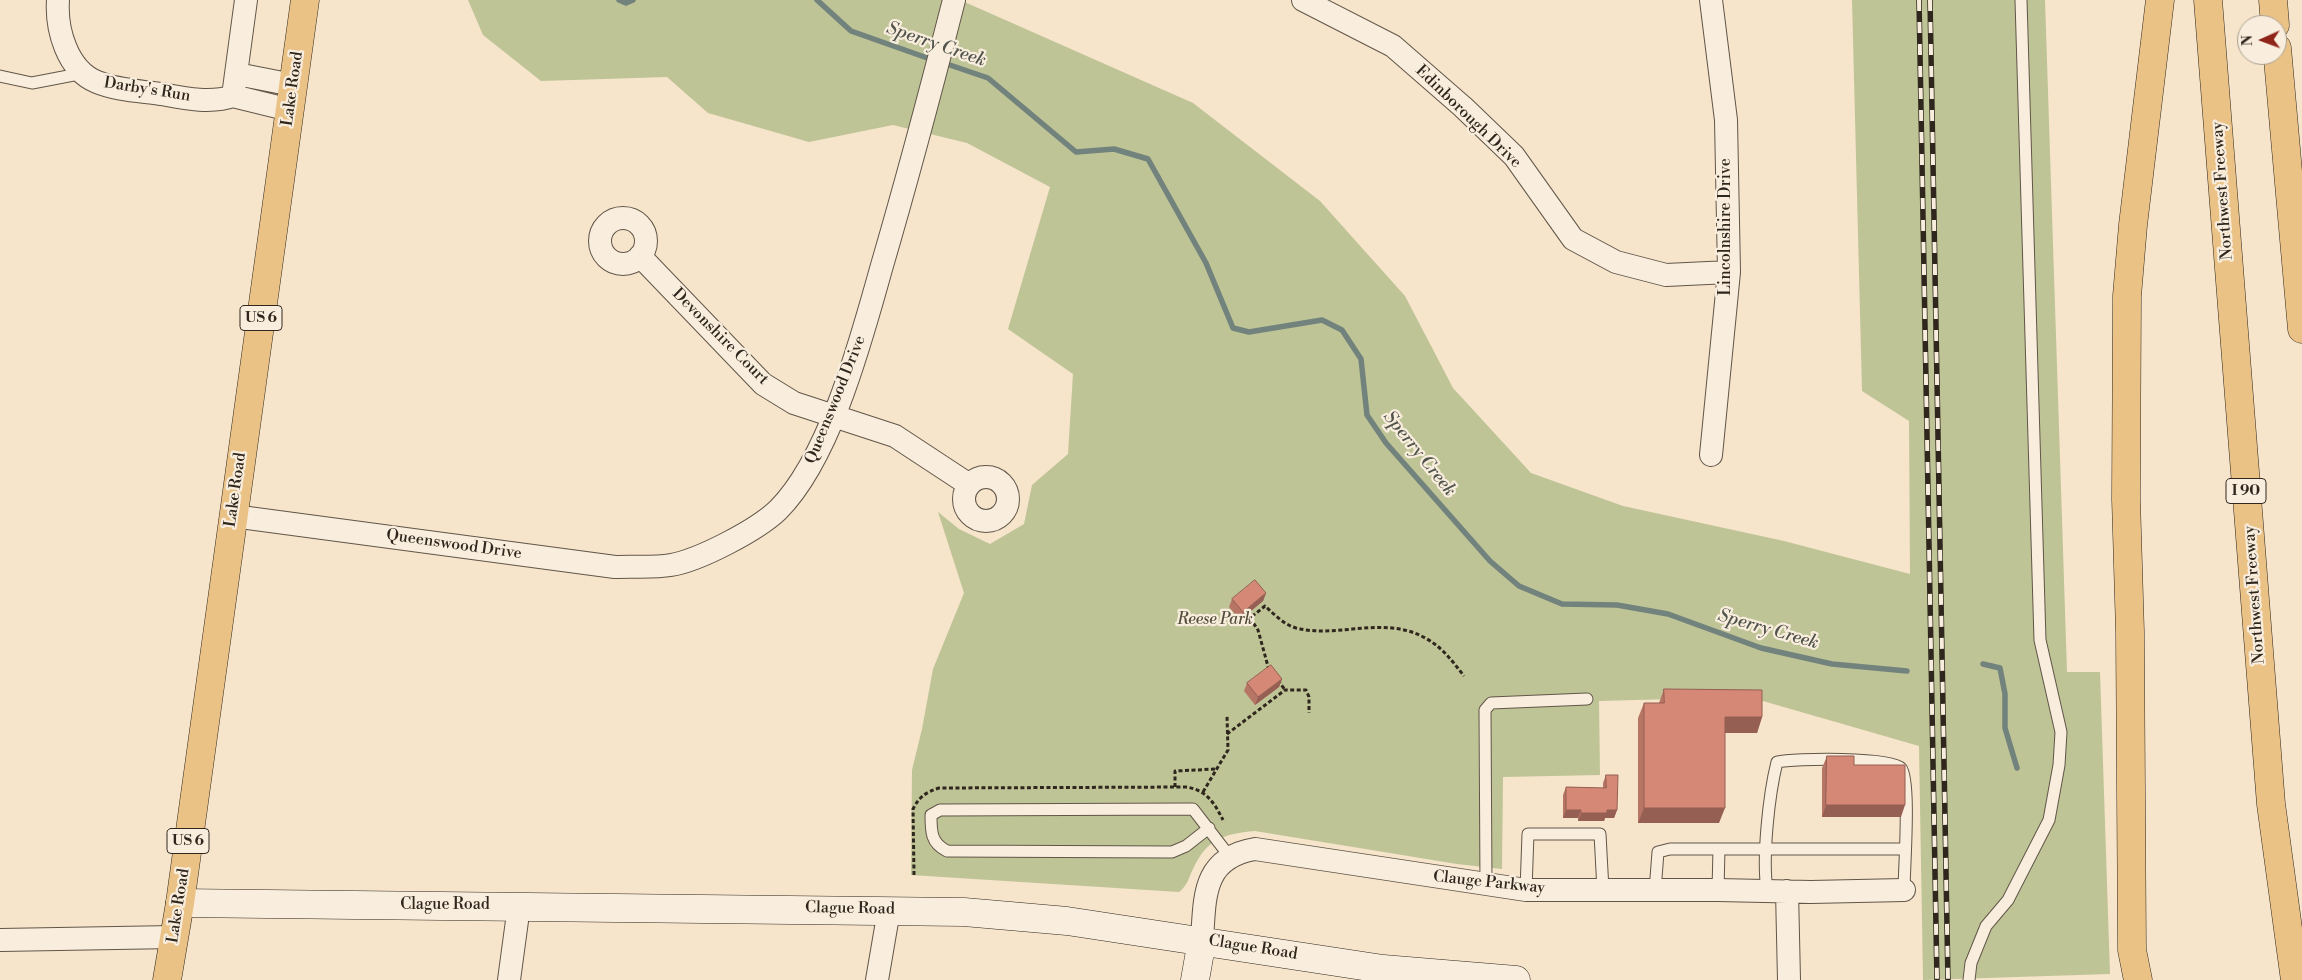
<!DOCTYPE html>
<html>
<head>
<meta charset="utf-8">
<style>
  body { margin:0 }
  #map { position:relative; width:2302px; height:980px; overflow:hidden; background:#f6e4cb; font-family:"Libre Bodoni",serif }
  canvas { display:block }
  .north { position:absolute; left:2237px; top:15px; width:50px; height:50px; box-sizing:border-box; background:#f9eddd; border:1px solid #a89e90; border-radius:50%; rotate:268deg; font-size:14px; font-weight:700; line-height:20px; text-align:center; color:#2f271d }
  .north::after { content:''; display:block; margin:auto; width:18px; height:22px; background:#8f2418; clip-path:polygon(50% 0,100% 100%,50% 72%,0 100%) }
</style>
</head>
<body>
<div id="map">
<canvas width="2302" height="980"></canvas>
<div class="north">N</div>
</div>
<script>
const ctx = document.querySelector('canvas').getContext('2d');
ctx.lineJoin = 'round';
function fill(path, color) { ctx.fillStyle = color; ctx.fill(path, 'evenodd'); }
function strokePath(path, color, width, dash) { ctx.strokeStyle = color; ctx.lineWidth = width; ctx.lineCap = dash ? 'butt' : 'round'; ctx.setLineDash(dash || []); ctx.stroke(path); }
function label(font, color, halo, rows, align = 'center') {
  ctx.font = font + ' "Libre Bodoni",serif'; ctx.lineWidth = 4.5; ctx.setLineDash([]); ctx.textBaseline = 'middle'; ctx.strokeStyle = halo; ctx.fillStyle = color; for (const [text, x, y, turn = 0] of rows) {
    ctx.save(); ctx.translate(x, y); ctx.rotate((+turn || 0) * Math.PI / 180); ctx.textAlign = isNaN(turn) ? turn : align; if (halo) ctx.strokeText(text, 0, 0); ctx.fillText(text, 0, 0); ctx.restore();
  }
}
fill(new Path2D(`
  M468,0H960L1193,103L1320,201L1405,296L1453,388L1531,473L1623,506L1784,541L1910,574L1909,421L1862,391L1852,0H2045L2067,672H2100L2110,974L1923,980L1919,746L1749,697L1599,701L1600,775L1503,777L1502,869L1457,864L1255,831C1223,834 1207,839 1193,869C1188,879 1188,885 1179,892L911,875L912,770L922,729L933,669L964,593L938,512L959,529L990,544L1024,524L1032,485L1068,454L1073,374L1008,329L1050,187L967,143L893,125L809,142L708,113L667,77L541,81L483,35Z`), '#bec496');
strokePath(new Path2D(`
  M619,0L626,3L633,0
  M817,0L851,31L933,60
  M944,63L988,78L1076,152L1114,149L1148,159L1206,263L1233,328L1249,332L1322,320L1342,330L1361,359L1367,415L1386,443L1490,561L1519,586L1562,604L1617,605L1668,614L1761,648L1832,664L1907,671
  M1983,664L2000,668L2005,694V728L2017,768`), '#72827d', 5.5);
const lane = new Path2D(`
  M0,76L32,83L84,73
  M1209,828L1186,846L1172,852L947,851C931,843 931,832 931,815L940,810L1193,809L1230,857
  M1486,885L1485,710L1491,703L1587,699
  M1526,890L1528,834H1600L1603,890
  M1718,890L1719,849
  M1767,890C1762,857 1769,794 1777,762C1794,758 1892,757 1901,768C1911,780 1904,870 1904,890
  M1655,891L1658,852L1670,849H1905
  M1969,980L1971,963L1986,926L2008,900L2049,820L2059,765L2061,732L2040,640L2021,0`);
const street = new Path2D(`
  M58,0C56,29 67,70 97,82C116,90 140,91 161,94C183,98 211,104 233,96L246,0
  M1303,0L1393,46L1463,107L1514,156L1573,239L1616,262L1666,275L1729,272
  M237,74L293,85
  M233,96L290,110
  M600 241a23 23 0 1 1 46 0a23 23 0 1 1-46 0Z
  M640,256L763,384L794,403L895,436L968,484
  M1711,455L1729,272L1726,120L1711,0
  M964 499a22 22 0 1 1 44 0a22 22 0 1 1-44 0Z
  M233,516L615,567C633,566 653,568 671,565C700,560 757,530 778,510C830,458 861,340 881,269C907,180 931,90 954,0
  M1787,891L1789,980
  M0,940L174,937
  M1202,940C1205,897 1202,858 1255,849L1526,890H1718L1811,892L1904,890
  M509,980L519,906
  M877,980L889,910`);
const secondary = new Path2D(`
  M180,903L964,912L1067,921L1383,969L1516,980
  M1195,980L1202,940`);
const primary = new Path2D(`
  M167,980L180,903L305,0`);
const highway = new Path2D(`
  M2208,0L2271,804L2295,980
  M2273,0L2275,25
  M2277,48L2302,329
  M2138,980L2132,950L2130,632L2126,499L2127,296L2133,225L2160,0`);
strokePath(lane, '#615648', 13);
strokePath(street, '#615648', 24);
strokePath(secondary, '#2f271d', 29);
strokePath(primary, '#2f271d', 29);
strokePath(highway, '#2f271d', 29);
strokePath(new Path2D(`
  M1269,670L1258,630L1250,618L1265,606C1274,614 1283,624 1296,628C1339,639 1385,614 1427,639C1443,648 1453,662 1464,676
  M1278,680L1285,690
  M1227,734L1285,690H1306L1309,697V713
  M1175,787V771L1216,769
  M1203,792L1228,750L1227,716
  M914,875L913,809C919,797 926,792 939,788L1186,787C1206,790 1214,802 1223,820`), '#2f271d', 3, [4, 2.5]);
strokePath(lane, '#f9eddd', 11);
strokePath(street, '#f9eddd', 22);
strokePath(secondary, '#f9eddd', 28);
strokePath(primary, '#ebc286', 28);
strokePath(highway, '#ebc286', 28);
const rail = new Path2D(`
  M1919,0L1937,980
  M1930,0L1948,980`);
strokePath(rail, '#2f271d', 5.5);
strokePath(rail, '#f9eddd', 4, [11]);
fill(new Path2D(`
  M1266,593L1263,601L1240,620L1229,607L1232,599Z
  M1282,679L1279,687L1255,705L1244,691L1247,683Z
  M1664,689L1762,717L1757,733H1725L1719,823H1638V718L1644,703H1659Z
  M1827,756L1854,765L1901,817H1822V768Z
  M1606,775L1617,810L1614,818H1605L1604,821H1578V818H1563V795L1566,787L1603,788V783Z`), '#b77565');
fill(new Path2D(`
  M1266,593L1263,601L1240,620L1243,612Z
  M1282,679L1279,687L1255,705L1258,697Z
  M1725,717H1762L1757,733H1719Z
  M1826,805H1905L1901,817H1822Z
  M1644,808H1725L1719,823H1638Z
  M1566,810H1581L1578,818H1563Z
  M1607,810H1617L1614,818H1605L1604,821H1578L1581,813Z`), '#955f53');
const building = new Path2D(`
  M1255,580L1266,593L1243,612L1232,599Z
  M1271,665L1282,679L1258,697L1247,683Z
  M1664,689L1762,690V717H1725V808H1644V703H1664Z
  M1827,756H1854V765H1905V805H1826Z
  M1606,775H1618L1617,810H1607V813H1581V810H1566V787L1606,788Z`);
fill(building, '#d58876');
strokePath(building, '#955f53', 1);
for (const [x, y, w] of [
  [261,318,42],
  [2246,491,40],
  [188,841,42]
]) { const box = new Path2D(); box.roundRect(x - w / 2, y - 12.5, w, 25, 4); ctx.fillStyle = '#f9eddd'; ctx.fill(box); strokePath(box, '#2f271d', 1); }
label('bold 15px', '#2f271d', null, [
  ["US 6",261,318],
  ["I 90",2246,491],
  ["US 6",188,841]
]);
label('16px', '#2f271d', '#f9eddd', [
  ["Lake Road",293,89,-82],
  ["Darby's Run",147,90,9],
  ["Edinborough Drive",1468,117,44],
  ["Northwest Freeway",2223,191,-94],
  ["Lincolnshire Drive",1726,227,-90],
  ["Devonshire Court",720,337,45],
  ["Queenswood Drive",836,400,-68],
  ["Lake Road",236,490,-82],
  ["Queenswood Drive",454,545,8],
  ["Northwest Freeway",2255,595,-94],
  ["Clauge Parkway",1489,883,6],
  ["Clague Road",445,905],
  ["Lake Road",179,906,-81],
  ["Clague Road",850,909,1],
  ["Clague Road",1253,948,9]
]);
label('italic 16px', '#534e3b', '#f9eddd', [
  ["Reese Park",1215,620]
]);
label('italic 18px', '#50544d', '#f9eddd', [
  ["Sperry Creek",936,45,19],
  ["Sperry Creek",1419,454,51],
  ["Sperry Creek",1768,630,16]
]);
</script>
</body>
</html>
